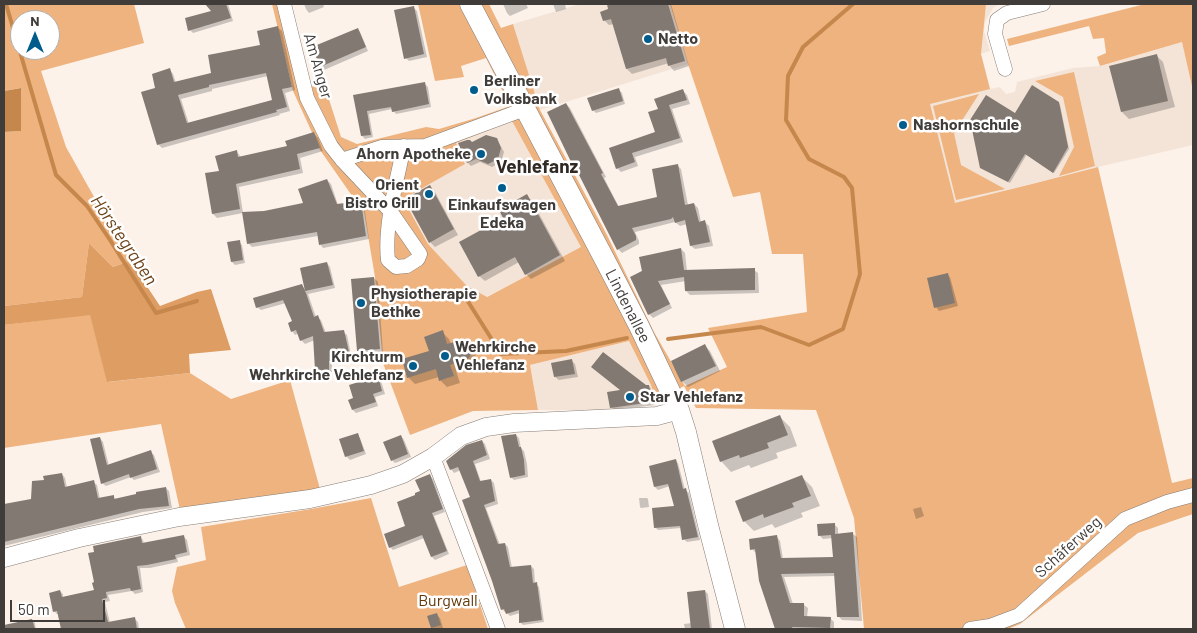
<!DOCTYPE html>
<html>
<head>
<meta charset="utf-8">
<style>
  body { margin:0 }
  #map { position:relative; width:1197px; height:633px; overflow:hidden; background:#fcf2ea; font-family:Barlow,sans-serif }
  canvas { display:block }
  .frame { position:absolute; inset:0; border:5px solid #403c39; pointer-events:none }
  .north { position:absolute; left:10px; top:10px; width:50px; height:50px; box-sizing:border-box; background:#fff; border:1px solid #b3b1b0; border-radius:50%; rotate:0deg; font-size:14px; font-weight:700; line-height:20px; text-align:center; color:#403c39 }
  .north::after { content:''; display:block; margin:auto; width:18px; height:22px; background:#005c8c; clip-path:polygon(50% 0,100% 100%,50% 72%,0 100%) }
  .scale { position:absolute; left:10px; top:600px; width:95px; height:22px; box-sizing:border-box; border:2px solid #403c39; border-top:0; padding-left:6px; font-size:15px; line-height:18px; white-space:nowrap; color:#403c39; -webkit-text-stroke:4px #fff; paint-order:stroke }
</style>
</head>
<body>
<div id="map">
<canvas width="1197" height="633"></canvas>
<div class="frame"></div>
<div class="north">N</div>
<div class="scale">50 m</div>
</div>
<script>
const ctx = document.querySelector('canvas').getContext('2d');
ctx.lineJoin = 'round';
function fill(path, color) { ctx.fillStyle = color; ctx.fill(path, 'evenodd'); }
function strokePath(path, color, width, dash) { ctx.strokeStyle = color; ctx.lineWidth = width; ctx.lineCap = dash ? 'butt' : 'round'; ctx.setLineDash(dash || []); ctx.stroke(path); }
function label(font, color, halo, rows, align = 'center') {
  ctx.font = font + ' Barlow,sans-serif'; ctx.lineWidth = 5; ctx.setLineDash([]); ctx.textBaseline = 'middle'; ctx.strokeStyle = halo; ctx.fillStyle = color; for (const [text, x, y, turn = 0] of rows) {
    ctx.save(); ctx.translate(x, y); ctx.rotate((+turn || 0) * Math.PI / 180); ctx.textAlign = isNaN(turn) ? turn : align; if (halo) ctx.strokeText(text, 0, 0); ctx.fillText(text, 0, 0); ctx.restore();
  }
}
fill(new Path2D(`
  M580,4H670L688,64L540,110L513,24Z
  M930,4H1000L993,8L985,22L984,31L990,51L981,54L990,89L1000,87L1006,94L1015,92L1017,82L1073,68L1100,66L1182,42L1193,91V145L1098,167L941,207L861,36Z
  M512,121L582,247L486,297L467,286L428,244L403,199L465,164L456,143Z
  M629,341L651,385L656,401L611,410H538L530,365Z`), '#f4e4d7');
fill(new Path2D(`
  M4,4H134L144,43L41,71L66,147L130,261L113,267L89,243L82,297L4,306V132L21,131L20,88L4,91ZM20,20H50V50H20Z
  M272,4H289L308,85L326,90L341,137L357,144L426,127L439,129L476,118L510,106L486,58L461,66L464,77L435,81L418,4H489L501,28L513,24L540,110L607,235L654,332L685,386L727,367L708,328L807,312L803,254H772L760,192L733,197L688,64L670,4H986L981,54L990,89L930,104L955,203L1032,184L1098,167L1172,483L1193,478V514L1181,518L1138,533L1020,624L1008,629H864L854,518L816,410L696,408L684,386L656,401L651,385L629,341L530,365L538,410L473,411L410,435L383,363L375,277L362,200H355L320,150L293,91ZM512,121L581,247L487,297L467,286L428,244L403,199L465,164L456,143Z
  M1145,4H1193V91L1182,42L1100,66L1097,57L1106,53L1104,38L1093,39L1089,26L1009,46L1007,39Z
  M1074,72L1095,166L1059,176L1074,147L1063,97L1035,81Z
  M979,94L954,133L961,165L1005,189L956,200L933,106Z
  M90,314L108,382L190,373L231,399L290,380L320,489L180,510L161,424L4,448V325Z
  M371,498L399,587L467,565L488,629H186L175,603L172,591L177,567L206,560L201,527L311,509Z`), '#eeb37e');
fill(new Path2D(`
  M89,243L113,267L130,261L160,306L197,292L211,289L231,350L189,354L190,373L107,382L90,315L4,325V306L82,297Z`), '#de9d62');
fill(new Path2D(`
  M21,88V131L4,132V91Z`), '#c6874c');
fill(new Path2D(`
  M207,4H228L233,21L193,33L190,30L213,11Z
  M304,4H323L324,7L309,13L306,9Z
  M503,4H526L528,8L510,16L507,13Z
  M553,4H565L566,9L556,12Z
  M608,4H671L689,66L674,71L669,65V63L632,74L627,69L614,24L609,25L604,20L610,10Z
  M414,8L417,11L427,57L409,61L406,58Z
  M278,28L282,31L295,90L285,93L290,111L279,114L280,115L162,148L158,144L157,88L170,70L173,74L176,83L212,74L262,46ZM268,76L274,101L189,124L181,99L212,91V89Z
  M357,29L360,32L368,51L324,70L321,66L313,48Z
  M1156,55L1163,62L1175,107L1129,119L1122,112Z
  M425,84L428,87L431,107L396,114L392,109L369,114L373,137L365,139L362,136L355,96Z
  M618,89L622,93L625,104L596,113L593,110Z
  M683,91L687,95L690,104L672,109L683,142L635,157L638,166L621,172L617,168L611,149L656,133L659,110Z
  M1058,103L1060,105L1069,149L1054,173L1027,154L1010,183L983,169L1016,115Z
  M566,104L570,108L606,177L604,178L619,207L659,198L677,165L681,169L688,205L694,204L698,208L701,222H705L709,226L713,246L695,249L691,246L687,224L680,226L675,222L635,232L639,241V244L622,253L618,249Z
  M314,134L318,138L323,151L300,158L303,173L239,187L243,213L217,218L213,214L221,172L237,152L241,157L288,147Z
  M496,139L499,143L504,152L501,162L492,167L480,162L471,166L468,163L460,144Z
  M327,180L331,184L338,205L360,202L364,205L369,239L323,248L320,244L318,236L252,247L248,243L265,213L305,204Z
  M430,187L435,192L458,235L435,247L430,242Z
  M527,196L532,201L565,261L531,279L526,274L519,262L485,281L479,276L505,218Z
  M239,242L242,245L245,263L235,265L232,262Z
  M681,249L685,253L687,271L754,270L758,273L759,293L690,295L686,291V281L661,285L672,308L653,318L649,314L631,277Z
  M327,263L330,267L335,288L308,294L316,317H317L321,320L326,333L343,332L347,335L351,355L341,356V364H332V372L320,373L316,370L315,340L305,344L301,340L299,333L295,335L292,331L293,322L286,303L261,310L257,307L302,286L306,290Z
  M947,274L950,277L958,306L939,311L936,307Z
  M374,278L378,282L383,353L362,355L358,351Z
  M442,332L449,339L451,344L467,343L474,351L477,360L476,365L456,371L460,383L447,387L440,380L439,377L415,384L408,377L430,352Z
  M705,346L710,351L720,371L688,387L682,381L672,361Z
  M572,361L575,364L578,377L559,380L555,377Z
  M377,377L381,381L385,394L375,397L378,406L356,413L353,410L355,399Z
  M649,386L652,390L655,405L615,410L611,407L646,387Z
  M780,417L790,427L797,446L776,453L778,458L751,468L749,465L731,472L721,461Z
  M357,435L360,438L366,454L350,460L346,456Z
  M516,435L519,438L521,448L524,451L527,464L528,477L514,480L511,477Z
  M401,436L404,440L411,457L395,463L392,460Z
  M100,438L103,442L109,466L151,452L154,455L160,472L134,480L131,477L106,486L102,483Z
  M482,441L485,444L490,459L475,464L481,482L491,480L494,483L498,504L486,508L500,545L505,544L508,547L512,568L531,566L534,569L535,584L539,587L544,622L523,625L520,622V613L510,616L506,612H505L502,609L472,498L461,470L454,473L451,469Z
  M675,460L678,463L685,490L689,493L700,540L687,542L684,539L681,528L658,530L655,527L675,507L670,486L658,490L655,487Z
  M62,474L65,478L67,488L93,482L97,485L100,499L113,496L116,499L166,488L169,491L172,508L143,512L4,546V524L47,514L32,500L45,481Z
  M430,476L433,479L445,512L434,516L449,554L435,560L432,557L424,538L393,550L390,547L406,527Z
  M802,477L812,487L820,506L801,513L803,517L775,528L772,524L754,531L744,521Z
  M639,498H647L648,499L649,507L641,508L640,507Z
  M921,507L924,516L916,519L913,509Z
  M834,524L838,528V535L853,534L857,537L862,621L842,620L838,616L835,576L784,577L793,604L804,605L808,608L807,618H830L834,622V629H776L760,581L756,553L752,549L777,537L780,541L783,559L834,558L833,538L823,539L819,535Z
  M140,537L143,540L144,544L184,537L187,540L190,555L177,558L178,562L150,568H140L143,592L135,594L132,591L108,595L110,601L105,602L110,623L135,619L138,622L139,629H63L59,614H57L54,611L60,591L63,594V598L95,591Z
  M705,591L708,594L712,629H685L684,624L692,623Z
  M436,614L440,618L443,628L434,629L432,628Z
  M32,620L35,623L36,629H23L21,622Z`), '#0003');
strokePath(new Path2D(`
  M6,4L56,175L87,206L110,240L156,313L197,301
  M462,292L501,354L566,351L627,338
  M668,339L761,327L809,345L843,329L860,274L852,188L844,177L809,159L786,120L788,76L803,47L853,4`), '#c6874c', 4);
fill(new Path2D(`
  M205,4H226L231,18L188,31L185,18L211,11Z
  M607,4H668L685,61L668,66L666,58L626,69L611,19L603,21L600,12L608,9Z
  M414,6L424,54L404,59L394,10Z
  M278,26L292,87L282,89L287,107L276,110L277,112L157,145L141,92L155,88L152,74L170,68L174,82L211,73L208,55L260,45L257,31ZM266,73L272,100L187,123L178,95L209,87V85Z
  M358,28L366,47L320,67L312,47Z
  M1157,54L1168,101L1121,112L1109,66Z
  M425,82L429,104L392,112L391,107L367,111L371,135L361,136L353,95Z
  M1032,85L1059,102L1068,147L1053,173L1025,154L1008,182L980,168L970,120L986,95L1015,113Z
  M619,88L623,101L592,111L587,98Z
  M683,89L687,100L669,105L680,138L632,153L635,162L616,169L609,148L655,132L648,112L658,109L654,99Z
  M566,103L603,173L601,174L618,206L657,197L652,169L678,164L685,205L694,203L699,222L705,220L710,242L690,246L685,220L675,223L673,217L671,219L632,228L636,236V240L617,250L574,165L573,166L547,112Z
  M314,132L320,148L297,154L300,169L236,184L240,209L212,214L205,173L219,171L215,156L237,150L238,157L287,146L285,141Z
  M486,135L497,138L501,148L498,159L488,164L476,159L467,163L458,143L467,140H470L472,142Z
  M327,179L337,204L361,201L366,236L319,245L317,232L247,244L242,212L264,211L303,203L298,189Z
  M430,185L454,229L429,243L405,199Z
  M527,194L560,255L525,275L515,257L478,277L459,242L503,218L499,210Z
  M240,240L243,260L231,262L227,242Z
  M681,248L684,270L755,268V290L685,291L684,277L658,281L670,304L648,315L630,277L642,271L639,257Z
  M327,262L333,285L305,291L306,293L314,317L318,315L324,332L344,330L349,352L338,353V361H329V370H315L313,336L300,341L296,330L291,332L288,323L292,321L283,300L256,308L253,298L302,284L305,291L300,268Z
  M948,273L955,303L934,308L927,278Z
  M374,277L380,349L357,351L351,279Z
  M443,330L447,344L462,340L467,342L471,353L469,358L450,365L454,376L447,378L439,381L436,369L407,378L402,359L429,351L424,337Z
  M705,344L716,366L681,382L671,361Z
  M603,352L646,385H649L652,402L610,408L607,392L620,390L591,367Z
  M572,359L575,374L554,377L551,363Z
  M378,376L382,391L373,394L376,402L352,410L348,400L353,398L349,385Z
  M780,415L788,435L767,443L769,448L740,458L739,455L720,462L712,441Z
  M358,433L364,451L345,457L339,439Z
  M516,434L519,447H521L524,460L525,475L510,478L501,436Z
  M401,435L408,454L391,461L383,442Z
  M100,437L107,465L151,450L157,469L130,478L129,474L101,484L90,439Z
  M482,440L487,455L473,461L480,481L491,479L495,501L484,505L498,544L505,543L510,567L531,565L533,583L537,582L542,620L519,623V610L506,614L504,609L501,610L492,581L462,500L470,497L458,467L450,470L446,461L466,445Z
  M676,459L683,489L686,488L698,537L682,540L680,526L654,528L652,508L674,506L668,484L654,487L649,466Z
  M62,473L65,487L94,480L98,498L114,495V499L136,494V492L166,487L169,506L139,509L4,542V504L31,499L32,481L44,480L43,476Z
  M430,474L443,509L432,513L447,551L431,557L422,535L389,548L384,534L405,526L397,502L415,495V493L420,491L415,480Z
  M802,475L811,496L792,503L794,507L764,518L763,514L743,522L735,501Z
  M835,523V534L853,532L859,617H837L834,573L781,574L790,603H804V616L831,617L830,628L792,627L793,629H775L759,581L755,549L750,550L749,539L777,535L781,558L833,557L831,535L818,536L817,524Z
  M184,535L187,552L175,555L176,559L147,565L137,566L141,589L131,591L130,588L106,592L107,598L102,599L108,622L135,617L137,629H61L57,611L53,612L49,593L60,590L62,597L94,590L92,583L94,582L88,553L94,552L93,546L141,536L142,543Z
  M705,590L710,629H691L687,592Z
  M437,613L441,625L431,628L427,616Z
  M32,619L35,629H4V625Z`), '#827972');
const minor = new Path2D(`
  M284,4L307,98L331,146L342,160L391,212L420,254L418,259L407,266L396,267L388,260C384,225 397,181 404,146
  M1005,69L995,34L997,20L1007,13L1043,4
  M342,160L382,147L425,146L525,109
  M433,457L498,629
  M970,629L990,626L1019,615L1125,519L1167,502L1193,495`);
const tertiary = new Path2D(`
  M4,558L79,538L179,517L310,499L371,485L403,474L433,457L461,436L486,427L514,423L657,416L679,410`);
const secondary = new Path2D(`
  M470,4L608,266L639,326L679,410L686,432L708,525L735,629`);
strokePath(minor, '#867d76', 15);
strokePath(tertiary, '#867d76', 19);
strokePath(secondary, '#867d76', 21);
strokePath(minor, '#fff', 14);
strokePath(tertiary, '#fff', 18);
strokePath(secondary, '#fff', 20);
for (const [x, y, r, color] of [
  [648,39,5,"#005c8c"],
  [474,90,5,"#005c8c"],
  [903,125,5,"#005c8c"],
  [481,154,5,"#005c8c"],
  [502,188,5,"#005c8c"],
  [429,194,5,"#005c8c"],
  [361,303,5,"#005c8c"],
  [445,356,5,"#005c8c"],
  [413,366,5,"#005c8c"],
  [630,397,5,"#005c8c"]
]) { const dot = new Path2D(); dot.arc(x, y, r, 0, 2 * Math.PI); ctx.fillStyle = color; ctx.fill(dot); strokePath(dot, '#fff', 2); }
label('bold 16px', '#403c39', '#fff', [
  ["Netto",658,39],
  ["Berliner",484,81],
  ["Volksbank",484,99],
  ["Nashornschule",913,125],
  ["Ahorn Apotheke",471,154,"right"],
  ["Orient",419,185,"right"],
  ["Bistro Grill",419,203,"right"],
  ["Einkaufswagen",502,205,"center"],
  ["Edeka",502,223,"center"],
  ["Physiotherapie",371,294],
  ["Bethke",371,312],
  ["Wehrkirche",455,347],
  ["Vehlefanz",455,365],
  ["Kirchturm",403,357,"right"],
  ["Wehrkirche Vehlefanz",403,375,"right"],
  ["Star Vehlefanz",640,397]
], 'left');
label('16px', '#403c39', '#fff', [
  ["Am Anger",318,66,74],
  ["Lindenallee",628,306,63],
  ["Schäferweg",1068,547,-42]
]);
label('16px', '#633809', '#fff', [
  ["Burgwall",448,601]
]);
label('italic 18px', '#6d4216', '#fff', [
  ["Hörstegraben",124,240,56]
]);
label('bold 19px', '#312a24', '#fff', [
  ["Vehlefanz",537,167]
]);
</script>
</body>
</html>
